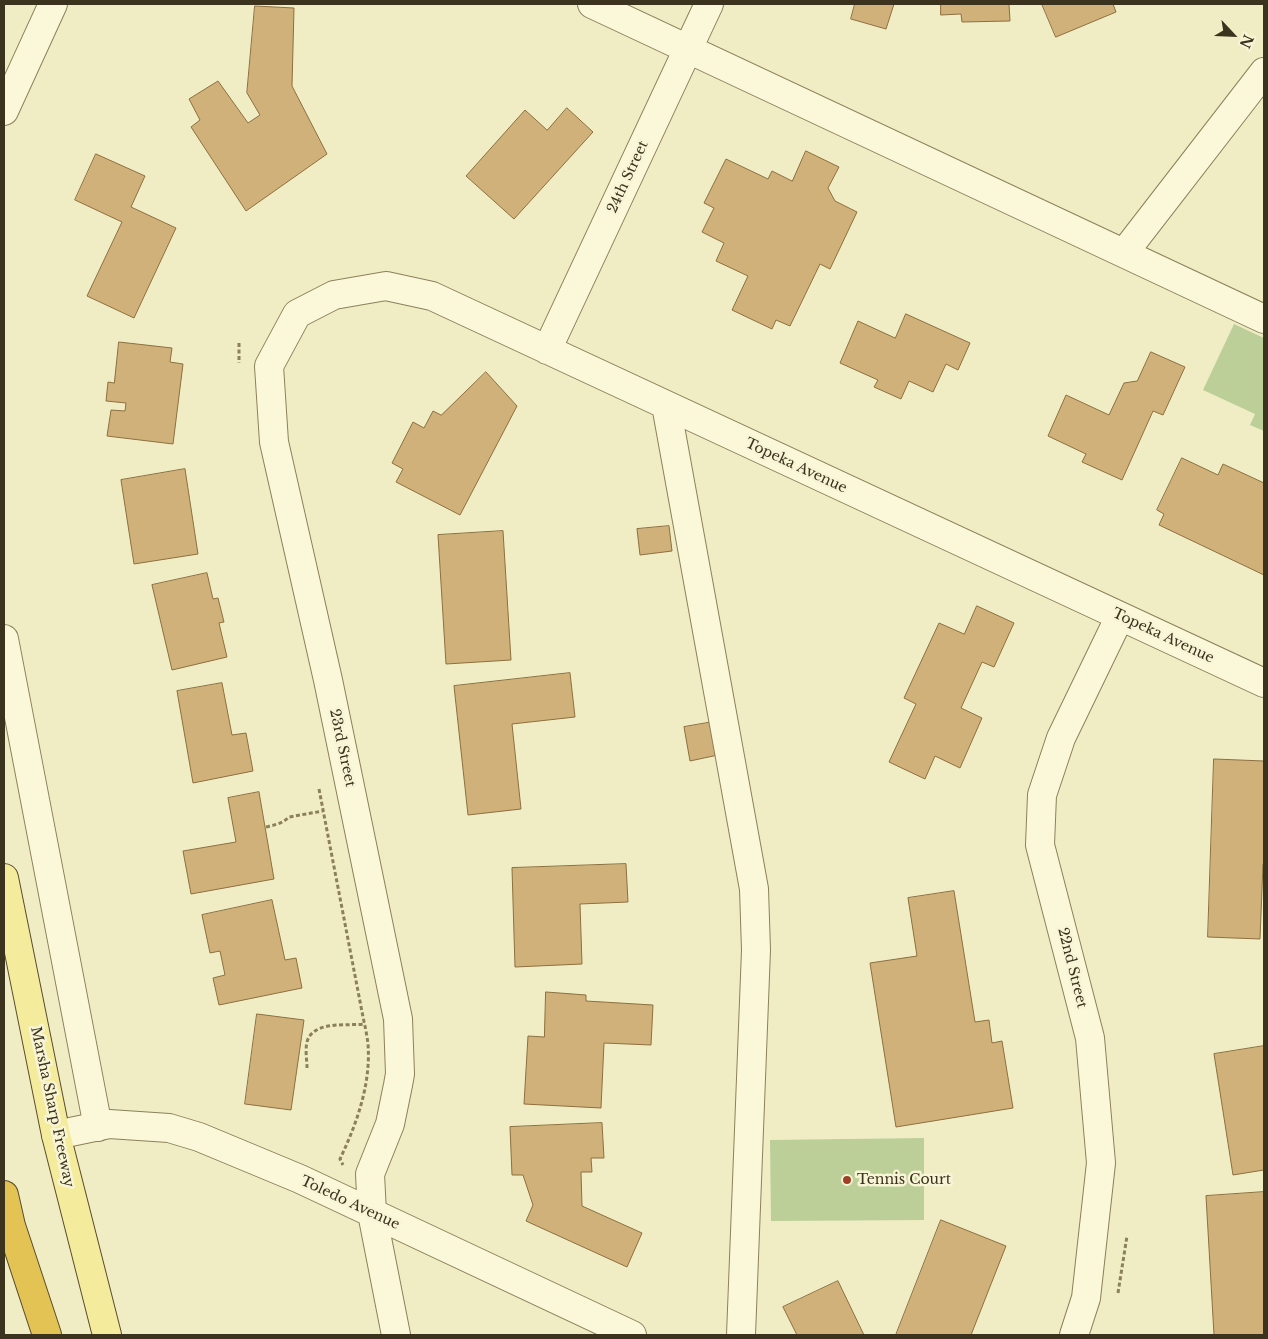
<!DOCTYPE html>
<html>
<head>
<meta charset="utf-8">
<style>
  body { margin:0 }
  #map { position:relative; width:1268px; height:1339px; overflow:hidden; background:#f0edc5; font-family:"Libre Baskerville",serif }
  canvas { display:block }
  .frame { position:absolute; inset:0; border:5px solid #3c331f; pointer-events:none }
  .north { position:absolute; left:1208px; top:10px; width:50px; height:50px; -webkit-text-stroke:4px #f7f5d5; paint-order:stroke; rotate:115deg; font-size:14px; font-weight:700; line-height:20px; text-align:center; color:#3c331f }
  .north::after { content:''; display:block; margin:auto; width:18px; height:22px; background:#3c331f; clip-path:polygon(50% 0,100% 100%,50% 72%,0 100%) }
</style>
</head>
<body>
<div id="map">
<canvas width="1268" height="1339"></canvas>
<div class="frame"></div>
<div class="north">N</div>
</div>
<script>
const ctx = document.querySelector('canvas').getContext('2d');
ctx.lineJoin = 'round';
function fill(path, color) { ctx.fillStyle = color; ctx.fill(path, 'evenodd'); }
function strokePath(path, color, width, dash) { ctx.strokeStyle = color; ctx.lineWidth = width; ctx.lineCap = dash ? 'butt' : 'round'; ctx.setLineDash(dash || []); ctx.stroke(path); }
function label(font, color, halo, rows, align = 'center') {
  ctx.font = font + ' "Libre Baskerville",serif'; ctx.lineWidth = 5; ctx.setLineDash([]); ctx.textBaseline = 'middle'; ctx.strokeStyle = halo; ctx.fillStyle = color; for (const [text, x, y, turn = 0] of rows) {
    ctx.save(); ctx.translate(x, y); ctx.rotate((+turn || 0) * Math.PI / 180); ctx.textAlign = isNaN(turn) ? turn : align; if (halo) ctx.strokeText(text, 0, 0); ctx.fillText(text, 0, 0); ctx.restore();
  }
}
fill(new Path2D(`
  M1234,324L1264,338V431L1250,425L1255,414L1203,390Z
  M924,1138V1220L771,1221L770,1140Z`), '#bccf98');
const building = new Path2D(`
  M855,4H894L886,29L851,19Z
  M941,4H1009L1010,21L962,22L961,14L941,15Z
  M1042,4H1113L1116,12L1056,37Z
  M255,6L294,8L292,86L327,154L246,211L191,127L200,120L189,99L218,81L248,123L260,115L247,93Z
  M567,108L593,132L514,219L466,176L525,110L547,130Z
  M806,151L839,167L828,188L835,201L857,212L830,269L820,264L790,326L776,320L772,329L732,310L748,276L716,261L724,243L702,232L714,208L704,203L726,159L768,179L772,171L792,181Z
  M96,154L145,176L131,207L176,228L134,318L87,296L122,222L75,200Z
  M906,314L970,343L958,370L946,364L933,392L909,381L901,399L874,387L878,380L840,363L858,321L895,338Z
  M119,342L172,348L170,362L183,364L173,444L107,436L111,410L125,411L126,403L106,401L108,382L114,383Z
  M1151,352L1185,367L1163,415L1153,411L1122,480L1082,462L1086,454L1048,436L1066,395L1109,415L1124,383L1137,381Z
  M486,372L517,406L460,515L396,482L403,469L392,463L413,422L424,428L433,411L441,415Z
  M1182,458L1218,475L1223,464L1264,483V575L1159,525L1164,514L1157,510Z
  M185,469L198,554L134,564L121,480Z
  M669,526L672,551L640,555L637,529Z
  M503,531L511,660L446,664L438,535Z
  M207,573L213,599L218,598L224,622L219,623L227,657L172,670L152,585Z
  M977,606L1014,623L994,667L982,662L961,708L982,718L960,768L935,756L925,779L889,762L916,704L904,698L939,623L964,634Z
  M570,673L575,717L512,724L521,809L468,815L454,686Z
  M222,683L232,735L246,733L253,771L193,783L177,691Z
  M713,722L718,755L690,761L684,727Z
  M1214,759L1264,761V864H1263L1260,939L1208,937Z
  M259,792L274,879L191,894L183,851L236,842L228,798Z
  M626,864L628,902L580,904L582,964L515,967L512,868Z
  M954,891L975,1022L989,1020L992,1043L1002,1041L1013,1108L896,1127L870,963L917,956L908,898Z
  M272,900L285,960L296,958L302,988L219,1005L213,978L225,975L220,951L210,953L202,915Z
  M546,992L586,995V1001L653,1005L651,1045L604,1043L601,1108L524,1104L528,1036L544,1037Z
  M257,1014L304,1020L291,1110L245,1104Z
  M1264,1046V1170L1233,1175L1214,1054Z
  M602,1123L604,1158H591L592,1172H581L582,1206L642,1233L627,1267L526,1221L533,1205L523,1175H512L510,1127Z
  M1264,1192V1335H1214L1206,1196Z
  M941,1220L1006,1246L971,1335H896Z
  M838,1281L864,1335H797L783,1307Z`);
fill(building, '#d0b17a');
strokePath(building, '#8c6f3f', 1);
const minor = new Path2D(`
  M592,4L1264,319
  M4,111L53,4
  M1124,253L1264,72
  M547,350L709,4
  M666,405L754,889L756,950L741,1335
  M4,639L98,1127
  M56,1135L109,1124L169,1128L199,1137L300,1179L632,1335
  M396,1335L372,1213L370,1174L390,1124L398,1085L400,1074L398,1019L328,680L274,442L269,366L297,314L334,295L386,286L432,296L1264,683
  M1074,1335L1086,1298L1101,1163L1090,1038L1040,845L1042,795L1061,738L1120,616`);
const major = new Path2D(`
  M4,878L56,1135L107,1335`);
const highway = new Path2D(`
  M4,1195L11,1226L47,1335`);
strokePath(minor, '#8c805a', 30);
strokePath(major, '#5a4c2e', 30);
strokePath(highway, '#5a4c2e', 30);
strokePath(new Path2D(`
  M239,343V363
  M319,789L363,1017C365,1026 367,1035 368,1044C371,1084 357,1123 340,1159L343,1165
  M266,827C274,825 282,824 289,817L323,811
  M307,1068C307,1059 304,1045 309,1037C319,1021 349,1026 365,1024
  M1118,1293L1127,1236`), '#8c805a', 3, [4, 2.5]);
strokePath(minor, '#faf8d9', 28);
strokePath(major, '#f4ec9c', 28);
strokePath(highway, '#e2c353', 28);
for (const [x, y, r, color] of [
  [847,1180,5,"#9e4128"]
]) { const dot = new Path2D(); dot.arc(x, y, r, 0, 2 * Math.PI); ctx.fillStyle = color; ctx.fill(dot); strokePath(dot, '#f7f5d5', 2); }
label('14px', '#3c331f', '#f7f5d5', [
  ["24th Street",628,177,-65],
  ["Topeka Avenue",796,466,25],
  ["Topeka Avenue",1163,636,25],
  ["23rd Street",342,748,78],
  ["22nd Street",1072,968,76],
  ["Marsha Sharp Freeway",52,1107,78],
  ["Toledo Avenue",350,1203,25]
]);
label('14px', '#3c331f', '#f7f5d5', [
  ["Tennis Court",857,1180]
], 'left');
</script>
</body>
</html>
